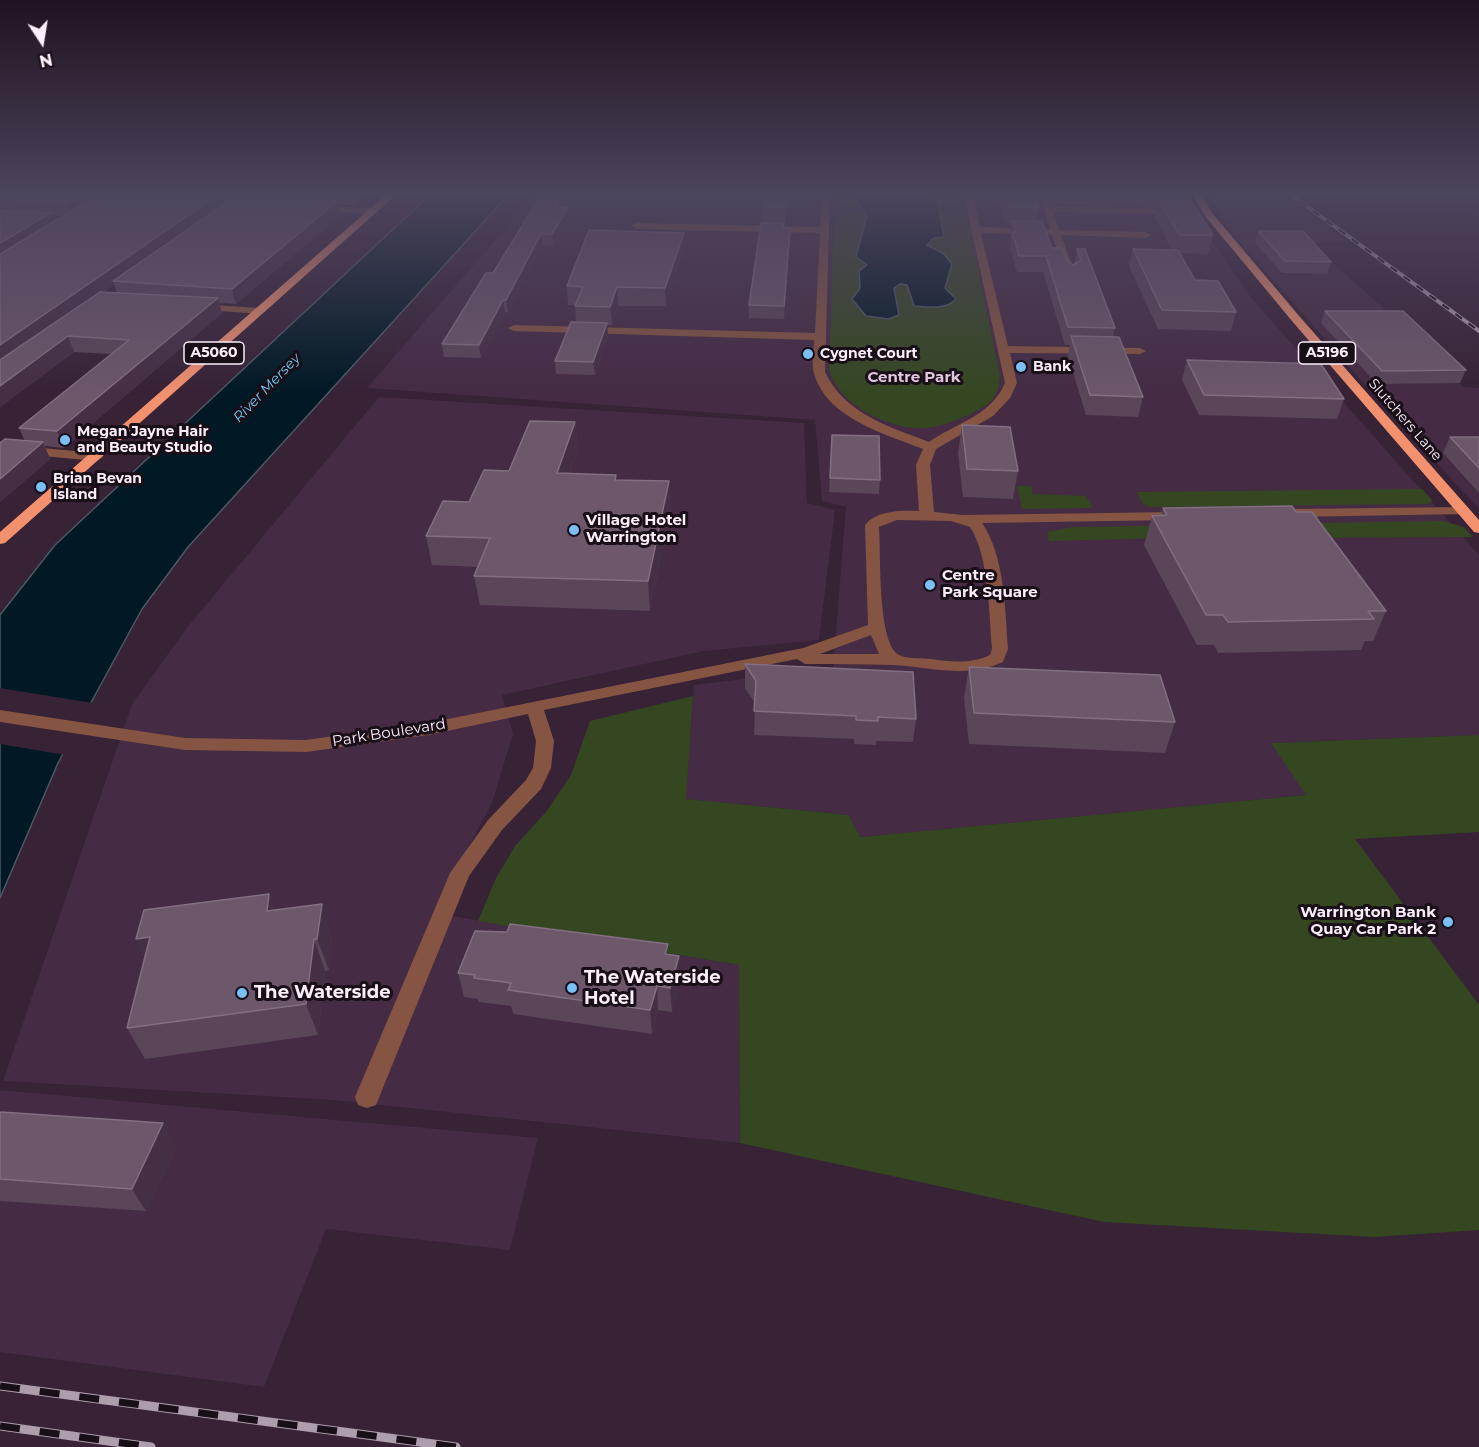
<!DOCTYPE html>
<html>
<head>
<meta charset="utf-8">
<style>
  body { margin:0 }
  #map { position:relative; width:1479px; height:1447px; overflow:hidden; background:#372236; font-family:Montserrat,sans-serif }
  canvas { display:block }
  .north { position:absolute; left:12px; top:12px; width:60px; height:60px; -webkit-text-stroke:4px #190f18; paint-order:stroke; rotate:168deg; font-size:16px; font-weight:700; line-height:24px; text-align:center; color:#fdeefb }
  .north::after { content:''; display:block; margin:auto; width:21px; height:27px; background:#fdeefb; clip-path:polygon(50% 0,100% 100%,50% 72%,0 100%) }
</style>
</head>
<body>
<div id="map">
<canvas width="1479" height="1447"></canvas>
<div class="north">N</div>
</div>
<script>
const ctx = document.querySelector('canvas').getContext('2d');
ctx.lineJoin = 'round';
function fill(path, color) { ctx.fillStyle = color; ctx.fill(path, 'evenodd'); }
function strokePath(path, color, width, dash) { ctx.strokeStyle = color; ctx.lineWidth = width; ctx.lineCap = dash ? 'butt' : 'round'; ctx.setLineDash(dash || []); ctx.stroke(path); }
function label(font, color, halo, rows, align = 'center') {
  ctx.font = font + ' Montserrat,sans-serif'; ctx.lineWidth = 6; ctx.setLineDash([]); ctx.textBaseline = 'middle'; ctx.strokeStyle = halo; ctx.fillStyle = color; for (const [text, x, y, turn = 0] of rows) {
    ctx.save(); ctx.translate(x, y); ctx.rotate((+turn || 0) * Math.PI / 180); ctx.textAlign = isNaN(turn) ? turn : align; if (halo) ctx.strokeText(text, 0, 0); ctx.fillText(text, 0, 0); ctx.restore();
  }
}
fill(new Path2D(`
  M537,192H1180L1185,203L1252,299L1479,555V735L1271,743L1307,795L860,837L849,815L685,799L694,685L833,668L846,507L822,501L815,420L367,388Z
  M1206,192H1280L1348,242L1310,243L1399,322L1464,387L1479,388V509L1374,395L1238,240Z
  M379,397L804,423L807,503L835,510L819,640L704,651L502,695L513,734L492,803L434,913L739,965L740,1143L334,1100L3,1081L132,704L186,629Z
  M0,1090L538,1138L510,1250L326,1229L264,1387L0,1352Z`), '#452b44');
fill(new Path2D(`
  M835,192H962L1000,376C999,382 999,389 996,394C992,403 980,409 971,414C956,420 943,426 927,428C892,431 839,406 829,370Z
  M1017,486H1031L1033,494L1086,496L1093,508L1022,509Z
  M1422,489L1432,500L1428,504L1149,507L1143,504L1136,492Z
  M1443,521L1464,527L1473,537L1302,538L1289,535L1049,541L1047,532L1072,527Z
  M693,696L686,799L849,815L860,837L1306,795L1271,743L1479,735V832L1355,839L1479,1005V1230L1374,1237L1104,1222L740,1143L739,965L478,921L496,878L515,846L546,812L571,775L590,721Z`), '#344721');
const water = new Path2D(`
  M433,192H511L188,547L142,609L58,763L0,898V615L55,545Z
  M860,192H936V195L929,196V200L938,203L944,237L934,238L927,245L944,254L952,264L945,288L956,299C946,310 928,307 914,306L907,285L900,284L894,288L899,315L889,319L866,316L852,299L860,288L859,271L867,265L856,257L867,215L858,205L855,197Z`);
fill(water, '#001924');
strokePath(water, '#4c5964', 1.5);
fill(new Path2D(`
  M0,688L93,703L65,755L0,744Z`), '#372236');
fill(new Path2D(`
  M822,192H830L825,372C845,414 888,426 929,442C956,423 991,416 1005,383L963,192H972L980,227L1050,229L1039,192H1045L1051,206L1160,209L1152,196L1160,194L1169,214L1053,212L1059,230L1146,232L1151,235L1146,238L1061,235L1076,276L1071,279L1066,276L1052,235L981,233L1008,346L1140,348L1146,351L1140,354L1010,353L1017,383L1010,398L993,416L936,449L930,465L934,512L963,515L1176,512L1183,516L1176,520L982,523C1005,557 1005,609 1008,649L1003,662C966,679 932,667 893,665C864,664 834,664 805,664L797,659L544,710L554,741L551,768L541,789L502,830L469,876L376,1105L367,1108L358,1105L355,1097L450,873L488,820L526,780L533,768L536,741L528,714L428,735L306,752L185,750L0,722V710L185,738L306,740L428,723L803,648L868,625L865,525C877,510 902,510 919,511L916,465L923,449C885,434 826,418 814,373C811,364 814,350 814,340L514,331L508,328L514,325L815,333L820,233L636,229L631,226L636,223L820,227ZM897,520L951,521L970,527C989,555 989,615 992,649L990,655C971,664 952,662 931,659C922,658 907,659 899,655C877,644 881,551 879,527ZM871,635L879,654H820Z
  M316,206L374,208L379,211L374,214L313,211L311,209Z
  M197,304L261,308L266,311L261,314L193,309L192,307Z
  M0,444L96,453L103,457L96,461L0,452Z
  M1462,507L1467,508L1469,511L1467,514L1290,517L1283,513L1290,509Z`), '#855442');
fill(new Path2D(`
  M389,192H399L5,543L0,544V532Z
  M1191,192H1200L1212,213L1300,317L1479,520V533L1474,532L1292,321L1205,216Z`), '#f3916f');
const railFar1 = new Path2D(`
  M1287,192L1479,331`);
const rail = new Path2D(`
  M0,1386L456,1447
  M0,1426L151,1447`);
strokePath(railFar1, '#ae9dad', 4);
strokePath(rail, '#ae9dad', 9);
strokePath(railFar1, '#190f18', 2, [8]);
strokePath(rail, '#190f18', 7, [20]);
fill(new Path2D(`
  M0,192H243L239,196L251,197L250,192H369L355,205L339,204L341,215L236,304L219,303L222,313L64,448L45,446L50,459L0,502V443L25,441L19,428L112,354L74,352L0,407ZM52,216H63L54,222ZM114,284L117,293L104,292Z
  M642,192H695V199L649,198Z
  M765,192H790L785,224H784V228L790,240L784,319L749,318V305L762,223L763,207Z
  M998,192H1042L1040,204H1037L1039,208L1037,221L1052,248L1073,265L1074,264L1077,249L1115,328L1113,337L1143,397L1138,417L1086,415L1068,356L1070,345H1065L1043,272H1017L1010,248L1011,240L1010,236L1011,226L1006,225L997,197Z
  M1046,192H1159L1156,207L1053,204Z
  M1161,192H1186L1213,235L1208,254L1180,253L1195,280L1236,312L1231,331L1158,329L1129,266L1133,249L1172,250L1155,217L1159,199H1166Z
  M563,204L562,207H568L569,218L553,246L542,245L508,312H505L481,358L444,357L442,344L493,273Z
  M1258,231L1331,262L1327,274L1282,273L1255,243Z
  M684,233V250L666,306H618L612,325H607L608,336L595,375L556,374L555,361L576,322L575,305H568L567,286Z
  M1325,311L1466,370L1460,383L1377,384L1321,323Z
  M1187,360L1344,399L1337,419L1199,415L1182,380Z
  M575,422L578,449L570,473L617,480L669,481L670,510L650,611L480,605L474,576L478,567L432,565L426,536L509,471Z
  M962,425L1018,471L1013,499L963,497L958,453Z
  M832,435L880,480L879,494L829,492Z
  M1450,437H1479V493L1443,453Z
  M1163,508L1296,512L1386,611L1373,641H1365L1361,650L1218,653L1214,645H1197L1144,545L1152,516H1161Z
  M745,664L916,719L913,742L876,741V745L854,744V739L754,735L755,703L745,688Z
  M969,667L1175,722L1165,753L969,744L964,698Z
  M275,910L332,936L329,970L325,971L318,1035L145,1059L127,1028Z
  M668,954L680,980L672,1012L658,1010L652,1034L513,1014L511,1006L479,1002L478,999L464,997L458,973Z
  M0,1113L177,1146L146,1211L0,1201Z`), '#5a4559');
fill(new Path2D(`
  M84,192H110L70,217L66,203Z
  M222,192H243L118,282L113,281L114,284L0,365V345Z
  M353,192H369L355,205Z
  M788,192H790L785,224L786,207Z
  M562,193L563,204L556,218L555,207Z
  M338,201L341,215L236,304L232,289Z
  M568,207L569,218L553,246L552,234Z
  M51,213L55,226L0,260V243Z
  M684,233V250L666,306L665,288Z
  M541,234L542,245L508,312L506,300Z
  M617,287L618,306L612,325L610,307Z
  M218,298L222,313L64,448L57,431Z
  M503,300L505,312L481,358L479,345Z
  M607,323L608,336L595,375L593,362Z
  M68,336L74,352L0,407V386Z
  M575,422L578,449L560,501L557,473Z
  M43,442L50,459L0,502V479Z
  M669,481L670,510L650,611L648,581Z
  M269,894L282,926L267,911Z
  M322,904L332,936L329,970L317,939Z
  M150,937L152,971L136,939Z
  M314,939L325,971L318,1035L306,1004Z
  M679,956L680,980L672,1012L670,988Z
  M657,986L658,1010L652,1034L650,1010Z
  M163,1123L177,1146L146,1211L132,1189Z`), '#452f44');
const building = new Path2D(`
  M0,192H84L66,203L0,201Z
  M103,192H222L0,345V254Z
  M543,192H561L562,193L555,207H568L552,234H541L506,300H503L479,345L442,344L486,273H493Z
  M765,192H788L786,207H763Z
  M1004,192H1033L1039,208L1009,207Z
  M1176,192H1186L1213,235H1179L1159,199H1170L1177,195Z
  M236,196L338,201L232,289L113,281Z
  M0,211L51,213L0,243Z
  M1012,221H1042L1052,248H1062L1067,260L1073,265L1081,260L1077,249H1085L1115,328L1068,327L1046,256H1019L1012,232H1016Z
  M761,223H784L783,228H790L784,306L749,305Z
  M589,230L684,233L665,288L617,287L610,307L575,306L583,287L567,286Z
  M1258,231H1303L1331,262L1285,261Z
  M1133,249L1178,250L1195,280L1218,281L1236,312L1162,310Z
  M100,292L218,298L57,431L19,428L129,340L68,336L0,386V360Z
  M1325,311H1403L1466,370L1382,371Z
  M571,322L607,323L593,362L555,361Z
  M1071,336L1119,337L1143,397L1090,395Z
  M1187,360L1321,364L1344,399L1204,395Z
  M530,421L575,422L557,473L616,475L615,480L669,481L648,581L474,576L490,538L426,536L443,501L469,502L484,470L509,471Z
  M962,425L1010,427L1018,471L967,469Z
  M832,435L879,436L880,480L830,478Z
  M1450,437H1479V468Z
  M5,439L43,442L0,479V443Z
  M1292,506L1296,512H1312L1386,611H1368L1374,619L1228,622L1223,615H1206L1152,516L1167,515L1163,508Z
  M745,664L913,672L916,719L878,717V721L856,720V716L754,711L756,681Z
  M969,667L1160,675L1175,722L974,713Z
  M269,894L267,911L322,904L317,939H314L306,1004L127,1028L150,937L136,939L144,910Z
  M510,924L668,944L665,954L679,956L670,988L657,986L650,1010L508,990L511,983L474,978L475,975L458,973L475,931L507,932Z
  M1,1112L163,1123L132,1189L0,1179V1113Z`);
fill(building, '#6c576b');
strokePath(building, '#826f81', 1.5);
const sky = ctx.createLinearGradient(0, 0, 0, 395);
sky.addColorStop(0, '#1e131e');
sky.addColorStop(0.49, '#4d445d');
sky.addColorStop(1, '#4d445d00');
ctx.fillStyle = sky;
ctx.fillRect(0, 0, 1479, 395);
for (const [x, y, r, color] of [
  [808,354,6,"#7abff8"],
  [1021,367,6,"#7abff8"],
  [65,440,6,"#7abff8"],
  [41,487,6,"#7abff8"],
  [574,530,6,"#7abff8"],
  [930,585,6,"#7abff8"],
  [1448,922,6,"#7abff8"],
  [572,988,6,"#7abff8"],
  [242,993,6,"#7abff8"]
]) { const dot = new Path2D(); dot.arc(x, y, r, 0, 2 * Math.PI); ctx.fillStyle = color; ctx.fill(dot); strokePath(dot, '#190f18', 2); }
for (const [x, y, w] of [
  [214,353,60],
  [1327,353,57]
]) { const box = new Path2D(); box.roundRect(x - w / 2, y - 11, w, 22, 4.5); ctx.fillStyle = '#190f18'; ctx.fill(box); strokePath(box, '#fdeefb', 1.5); }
label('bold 14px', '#fdeefb', null, [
  ["A5060",214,353],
  ["A5196",1327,353]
]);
label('bold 14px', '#fdeefb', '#190f18', [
  ["Cygnet Court",820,354],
  ["Bank",1033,367],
  ["Megan Jayne Hair",77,432],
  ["and Beauty Studio",77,448],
  ["Brian Bevan",53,479],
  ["Island",53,495]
], 'left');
label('italic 14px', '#73cbf5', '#190f18', [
  ["River Mersey",267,388,-46]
]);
label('14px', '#fdeefb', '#190f18', [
  ["Slutchers Lane",1405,420,49]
]);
label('bold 15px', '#e1c5df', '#190f18', [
  ["Centre Park",914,378]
]);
label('bold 15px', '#fdeefb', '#190f18', [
  ["Village Hotel",586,521],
  ["Warrington",586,538],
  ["Centre",942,576],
  ["Park Square",942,593],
  ["Warrington Bank",1436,913,"right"],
  ["Quay Car Park 2",1436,930,"right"]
], 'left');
label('15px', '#fdeefb', '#190f18', [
  ["Park Boulevard",389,733,-9]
]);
label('bold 18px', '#fdeefb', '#190f18', [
  ["The Waterside",584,978],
  ["Hotel",584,999],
  ["The Waterside",254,993]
], 'left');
</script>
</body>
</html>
